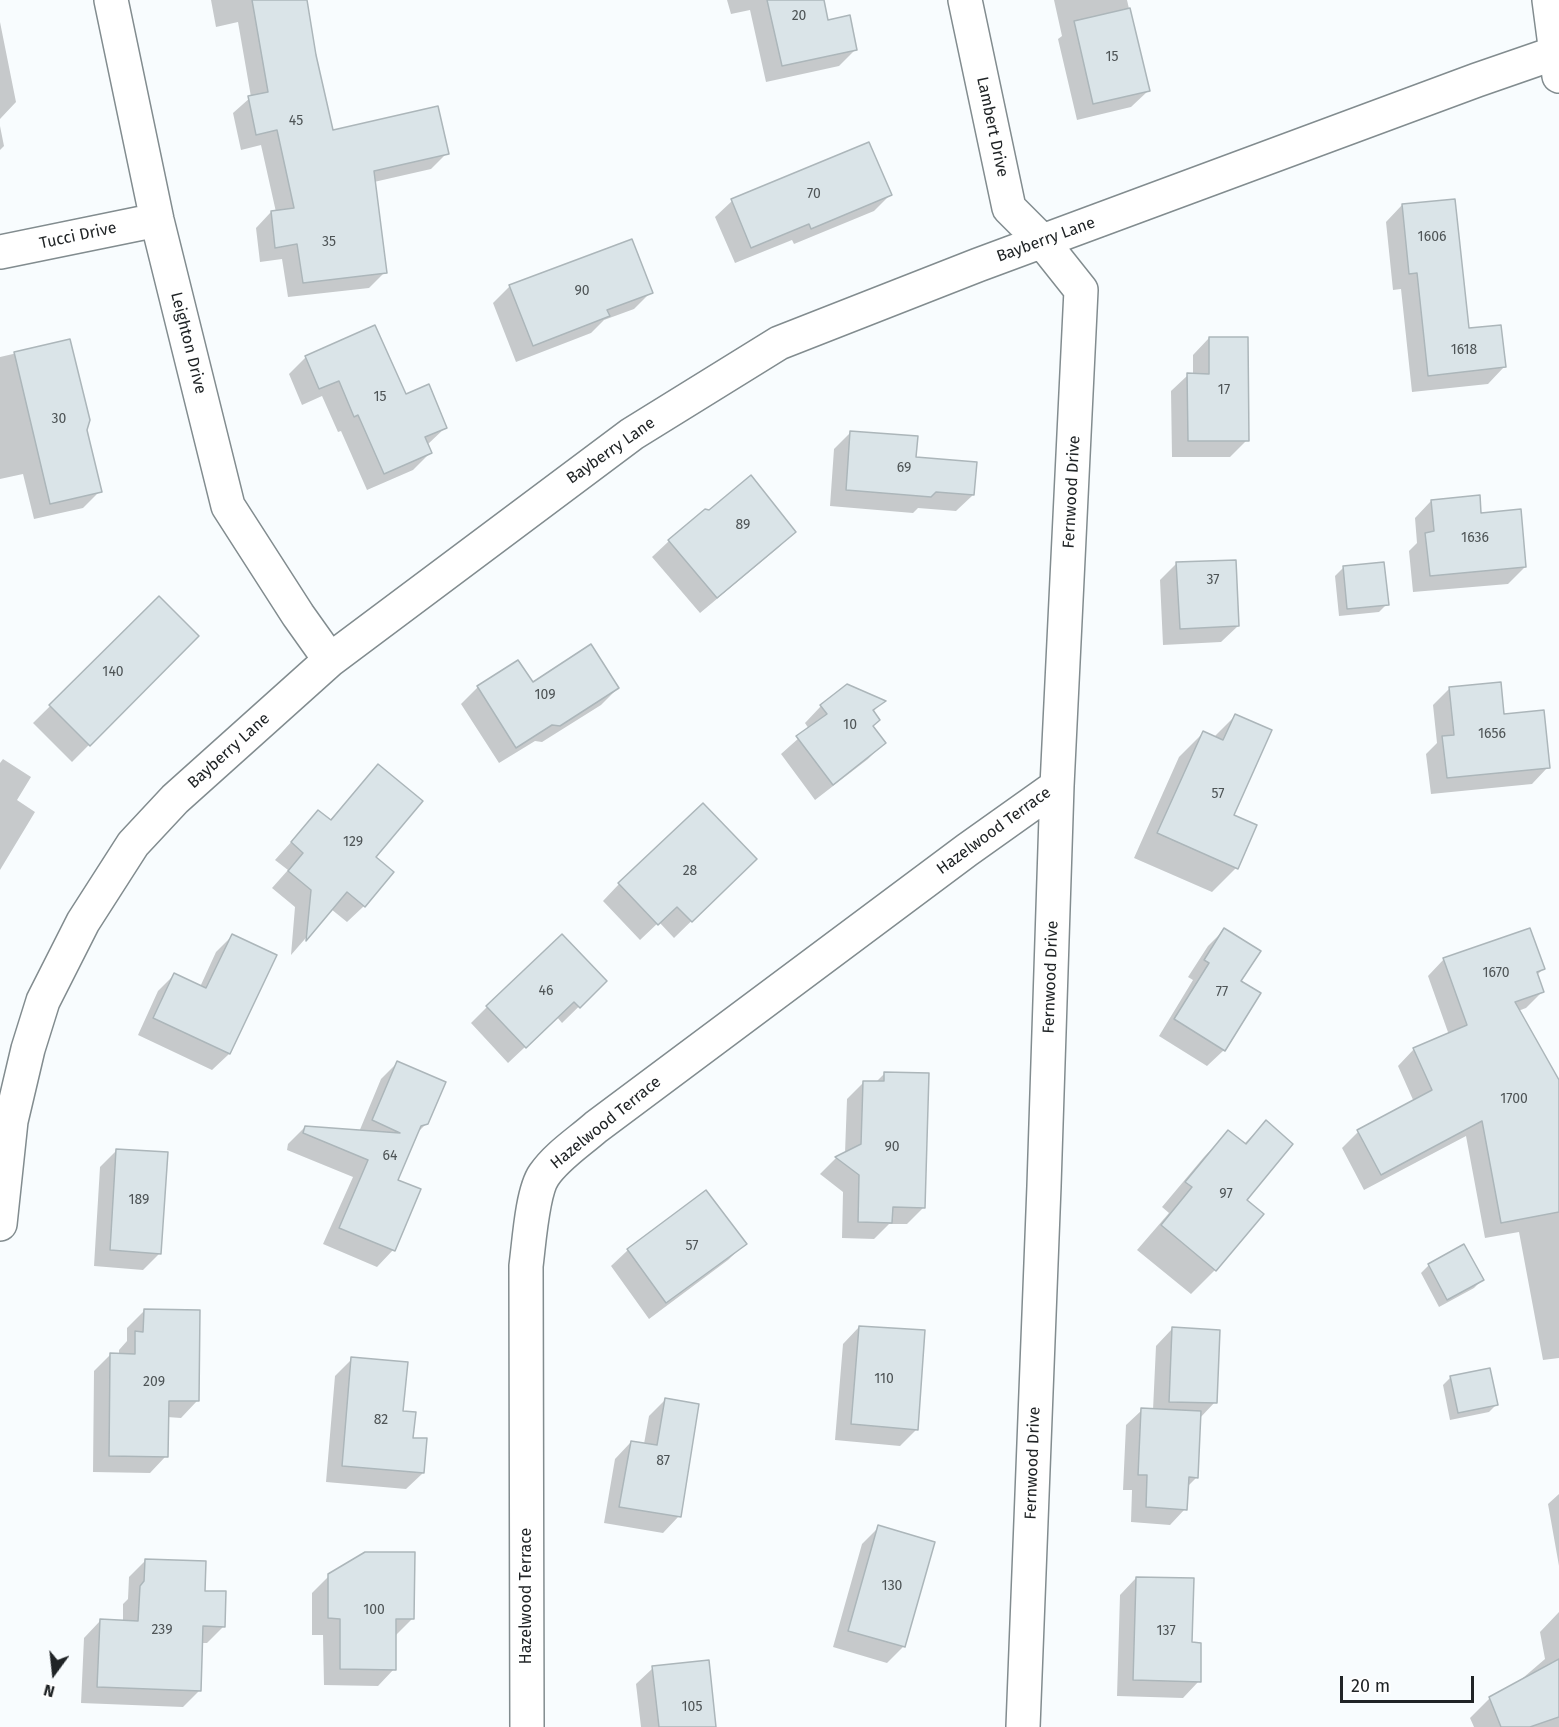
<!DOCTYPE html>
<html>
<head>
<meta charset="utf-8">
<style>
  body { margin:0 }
  #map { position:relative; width:1559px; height:1727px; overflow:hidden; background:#f8fcfe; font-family:"Fira Sans",sans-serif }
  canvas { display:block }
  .north { position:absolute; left:24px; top:1643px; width:60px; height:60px; -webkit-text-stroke:4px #fff; paint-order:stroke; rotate:195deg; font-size:16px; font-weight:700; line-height:24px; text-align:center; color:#202426 }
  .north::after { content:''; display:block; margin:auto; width:21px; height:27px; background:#202426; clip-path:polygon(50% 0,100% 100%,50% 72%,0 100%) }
  .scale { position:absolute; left:1340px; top:1676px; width:134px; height:27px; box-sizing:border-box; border:3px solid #202426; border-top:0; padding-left:8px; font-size:18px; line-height:21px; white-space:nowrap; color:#202426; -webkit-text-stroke:4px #fff; paint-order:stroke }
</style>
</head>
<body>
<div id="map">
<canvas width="1559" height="1727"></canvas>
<div class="north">N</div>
<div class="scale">20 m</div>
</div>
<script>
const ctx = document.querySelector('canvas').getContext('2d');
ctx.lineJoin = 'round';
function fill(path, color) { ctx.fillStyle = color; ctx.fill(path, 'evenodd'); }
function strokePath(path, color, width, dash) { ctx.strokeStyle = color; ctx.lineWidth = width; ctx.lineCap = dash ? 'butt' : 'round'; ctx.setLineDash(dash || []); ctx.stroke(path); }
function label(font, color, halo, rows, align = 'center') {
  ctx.font = font + ' "Fira Sans",sans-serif'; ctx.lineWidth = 4.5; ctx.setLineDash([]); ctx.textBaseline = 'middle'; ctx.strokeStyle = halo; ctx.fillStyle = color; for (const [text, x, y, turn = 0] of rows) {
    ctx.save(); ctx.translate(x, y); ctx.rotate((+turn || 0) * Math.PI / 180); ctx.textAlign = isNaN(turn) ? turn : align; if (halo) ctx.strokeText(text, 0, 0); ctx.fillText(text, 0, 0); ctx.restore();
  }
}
fill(new Path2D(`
  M211,0H305L314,55L332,132L447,153L431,169L374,182L385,272L369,288L288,297L282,259L260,262L256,228L271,212H276L261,145L241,150L233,113L251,97L238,22L216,27Z
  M727,0H822L827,22L855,50L839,66L766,82L750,10L731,14Z
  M1054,0H1127L1148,91L1131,107L1077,120L1058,39L1062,36Z
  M0,22L16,102L0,119Z
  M0,126L4,146L0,150Z
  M869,144L891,194L874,211L794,244L792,240L735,263L715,217L732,201Z
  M1402,205L1468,330L1504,367L1488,384L1412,392L1401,289L1393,290L1386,222Z
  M510,286L651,292L634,309L604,320L591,333L516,362L493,303Z
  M1209,338L1247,440L1230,457H1172L1171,391L1188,375H1193V355Z
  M69,341L85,430L100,491L83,508L34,519L23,474L0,479V357Z
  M306,357L405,396L446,427L427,445L430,453L413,470L367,490L341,431L338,432L322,396L302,405L289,374Z
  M851,432L915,458L973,495L956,511L918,508L913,513L830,506L834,449Z
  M1431,501L1480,515L1525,567L1508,584L1413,592L1409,551L1417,543L1415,518Z
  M794,532L778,548L700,613L652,557L669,541Z
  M1176,564L1238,626L1221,642L1163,645L1160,580Z
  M1343,568L1387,604L1379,612L1339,616L1335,576Z
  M159,598L197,636L72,762L33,723Z
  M532,684L618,688L601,705L542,742L535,741L499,763L461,704L478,687Z
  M1450,688L1503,716L1548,767L1532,784L1431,794L1426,754L1437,743L1433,705Z
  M883,701L873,712L871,726L884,743L868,759L815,800L781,754L809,729L805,723L821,706Z
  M1235,716L1232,815L1236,868L1212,892L1134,858L1179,757L1204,732L1214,737Z
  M3,759L31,777L17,800L35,812L0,870V763Z
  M378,766L374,857L364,906L347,922L331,909L291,955L295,907L272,888L288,870L275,860L318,812L329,821Z
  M755,859L674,938L659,922L640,940L603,901L619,884Z
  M1224,930L1239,982L1224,1050L1207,1066L1159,1036L1193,980L1188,977L1208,946Z
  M232,936L275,956L229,1054L212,1070L138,1035L158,991L174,975L200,987L216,952Z
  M1444,959L1543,969L1537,975L1542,992L1526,1008L1518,1011L1559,1091V1358L1543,1360L1519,1232L1485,1238L1466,1136L1364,1190L1342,1148L1358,1132L1414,1102L1398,1066L1414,1049L1449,1035L1428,976Z
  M605,981L562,1023L557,1017L508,1063L471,1023L487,1007Z
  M397,1063L427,1123L417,1133L396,1181L393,1250L377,1267L323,1244L353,1177L287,1150L288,1144L305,1127L359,1132L381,1079Z
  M885,1073L923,1208L907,1224H889L874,1239L842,1238L843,1192L820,1174L836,1158L845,1153L847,1099L864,1082H876Z
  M1266,1122L1244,1200L1215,1270L1191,1294L1137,1250L1169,1213L1162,1207L1204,1157L1228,1132L1244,1144Z
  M117,1150L160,1253L143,1270L94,1266L100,1167Z
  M706,1193L745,1244L728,1260L649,1319L611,1266L628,1250Z
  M1464,1246L1482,1280L1474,1288L1439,1307L1421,1273L1429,1265Z
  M144,1311L197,1401L181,1418L167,1417L166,1456L150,1473L93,1472L94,1371L110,1355H119V1350L127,1341V1328Z
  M859,1327L917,1429L900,1446L835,1440L843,1344Z
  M1172,1329L1215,1402L1199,1419L1197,1477L1187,1487L1185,1509L1170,1525L1131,1522L1132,1490H1123L1126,1425L1142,1410H1153L1156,1346Z
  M352,1359L402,1412L423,1473L406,1489L326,1482L335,1376Z
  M1451,1377L1497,1404L1489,1412L1450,1420L1443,1385Z
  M666,1399L679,1516L663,1533L604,1523L615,1459L631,1442L644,1444L649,1416Z
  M1559,1494V1566L1548,1504Z
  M879,1527L904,1646L887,1663L833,1647L862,1544Z
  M146,1560L224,1626L207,1643H201L200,1690L183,1707L81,1703L84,1638L100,1621L123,1622V1604L128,1599L129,1577Z
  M329,1576L412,1619L396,1635L394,1669L378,1686L324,1685L323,1635H312V1593Z
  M1136,1578L1191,1644L1199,1681L1183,1698L1117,1696L1120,1595Z
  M1559,1612V1727H1474L1470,1718L1490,1698L1517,1683L1545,1659L1540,1632Z
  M653,1668L713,1727H641L636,1684Z`), '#0003');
const building = new Path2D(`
  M252,0H307L316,55L333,130L438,106L449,154L374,171L387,273L303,283L297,244L275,248L271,211L294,208L277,130L256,135L248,96L268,92Z
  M767,0H824L828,20L850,15L857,50L782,66Z
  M1130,8L1150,91L1093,104L1074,21Z
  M869,142L892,195L811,229L809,224L751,248L731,199Z
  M1455,199L1469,328L1501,325L1506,367L1428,376L1417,273L1409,274L1402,204Z
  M632,239L653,293L607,310L610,316L533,346L509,285Z
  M375,325L406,394L429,384L447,428L425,437L432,453L384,474L358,415L354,417L339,381L319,389L305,356Z
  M1209,337H1248L1249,441H1188L1187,373L1209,374Z
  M70,339L90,420L87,430L102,492L50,504L14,352Z
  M850,431L918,436L916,457L977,462L974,495L936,492L931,497L846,490Z
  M751,475L796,532L717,598L668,540L705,509L709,510Z
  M1480,495L1481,513L1521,509L1526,567L1430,576L1425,533L1434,531L1431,500Z
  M1236,560L1239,626L1180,629L1176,562Z
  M1384,562L1389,605L1347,609L1343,566Z
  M159,596L199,636L90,746L49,705Z
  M591,644L619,688L560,726L552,725L516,748L477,686L518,660L533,682Z
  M1501,682L1504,714L1544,710L1550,768L1447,778L1442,736L1454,735L1449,687Z
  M847,684L886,701L873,710L880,720L873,726L886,743L833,785L796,736L827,714L820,705Z
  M1235,714L1272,730L1234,815L1257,825L1238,869L1157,833L1203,731L1223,740Z
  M378,764L423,801L376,857L394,872L365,907L347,892L306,941L311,890L288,871L303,853L291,842L318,810L331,820Z
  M703,803L757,859L692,922L677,907L658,925L618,883Z
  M1224,928L1261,951L1241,981L1261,993L1225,1051L1174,1019L1209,963L1204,960Z
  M1530,928L1545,969L1537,972L1544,992L1515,1002L1559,1080V1212L1501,1223L1482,1121L1381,1175L1357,1130L1432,1090L1413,1048L1467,1025L1443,958Z
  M232,934L277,955L230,1054L153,1018L174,973L206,988Z
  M562,934L607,981L580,1008L574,1002L526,1048L486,1006Z
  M397,1061L446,1082L428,1124L421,1126L398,1180L421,1189L395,1251L339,1228L368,1160L303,1133L305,1126L400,1133L372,1120Z
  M884,1072L929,1073L925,1208L893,1207L892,1223L858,1222L859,1175L835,1157L861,1144L863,1081H884Z
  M1266,1120L1293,1144L1247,1200L1264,1214L1216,1271L1161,1225L1192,1187L1185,1182L1228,1130L1246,1144Z
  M116,1149L168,1152L161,1254L110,1250Z
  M706,1190L747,1244L666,1303L627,1249Z
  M1464,1244L1484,1280L1447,1300L1428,1264Z
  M144,1309L200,1310L199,1401H169L168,1457L109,1456L110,1353L135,1354V1331L143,1332Z
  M859,1326L925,1330L918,1430L851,1424Z
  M1172,1327L1220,1330L1217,1403L1169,1402Z
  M351,1357L408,1362L403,1411L416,1412L413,1438H427L424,1473L342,1466Z
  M1490,1368L1498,1405L1458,1413L1450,1376Z
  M665,1398L699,1404L681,1517L619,1507L631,1441L657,1445Z
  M1141,1408L1201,1411L1198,1478L1189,1477L1187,1510L1146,1507L1147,1475H1138Z
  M878,1525L935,1542L905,1647L848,1631Z
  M365,1552H415L414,1619H396V1670L340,1669V1619L328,1618V1574Z
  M145,1559L206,1561L205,1591H226L225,1627L203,1626L201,1691L97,1687L100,1619L138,1621L140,1586L144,1581Z
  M1136,1577L1194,1578L1192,1642L1201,1643V1682L1133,1680Z
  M1559,1659V1717L1530,1727H1501L1489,1697Z
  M709,1660L716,1727H659L652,1666Z`);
fill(building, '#dae4e8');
strokePath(building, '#acb6ba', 1.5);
const street = new Path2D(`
  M111,0L157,220L228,506L298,615L330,660
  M965,0L1009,208L1042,241L1081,290L1057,786L1044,1186L1023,1727
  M0,252L157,220
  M0,1224L11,1121L28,1049L43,1001L83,922L133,844L175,799L330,660L632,434L779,343L978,265L1477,80L1555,53
  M527,1727L526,1266C529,1244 532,1192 544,1175C557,1156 579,1142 596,1127L967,850L1057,786`);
const secondary = new Path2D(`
  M1549,0L1559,76`);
strokePath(street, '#828c8f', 36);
strokePath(secondary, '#828c8f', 36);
strokePath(street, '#fff', 33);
strokePath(secondary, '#fff', 33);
label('14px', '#4e5456', null, [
  ["20",799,16],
  ["15",1112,57],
  ["45",296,121],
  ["70",814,194],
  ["1606",1432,237],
  ["35",329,242],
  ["90",582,291],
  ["1618",1464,350],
  ["17",1224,390],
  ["15",380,397],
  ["30",59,419],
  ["69",904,468],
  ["89",743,525],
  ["1636",1475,538],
  ["37",1213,580],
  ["140",113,672],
  ["109",545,695],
  ["10",850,725],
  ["1656",1492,734],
  ["57",1218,794],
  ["129",353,842],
  ["28",690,871],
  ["1670",1496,973],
  ["46",546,991],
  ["77",1222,992],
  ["1700",1514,1099],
  ["90",892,1147],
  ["64",390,1156],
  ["97",1226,1194],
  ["189",139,1200],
  ["57",692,1246],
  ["110",884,1379],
  ["209",154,1382],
  ["82",381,1420],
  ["87",663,1461],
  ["130",892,1586],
  ["100",374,1610],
  ["239",162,1630],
  ["137",1166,1631],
  ["105",692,1707]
]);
label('16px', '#202426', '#fff', [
  ["Lambert Drive",992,127,78],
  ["Tucci Drive",78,236,-12],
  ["Bayberry Lane",1046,240,-20],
  ["Leighton Drive",188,343,76],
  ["Bayberry Lane",611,451,-35],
  ["Fernwood Drive",1072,492,-87],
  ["Bayberry Lane",229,751,-42],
  ["Hazelwood Terrace",994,831,-36],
  ["Fernwood Drive",1051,977,-88],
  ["Hazelwood Terrace",606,1123,-39],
  ["Fernwood Drive",1033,1463,-88],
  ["Hazelwood Terrace",527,1596,-90]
]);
</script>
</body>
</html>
